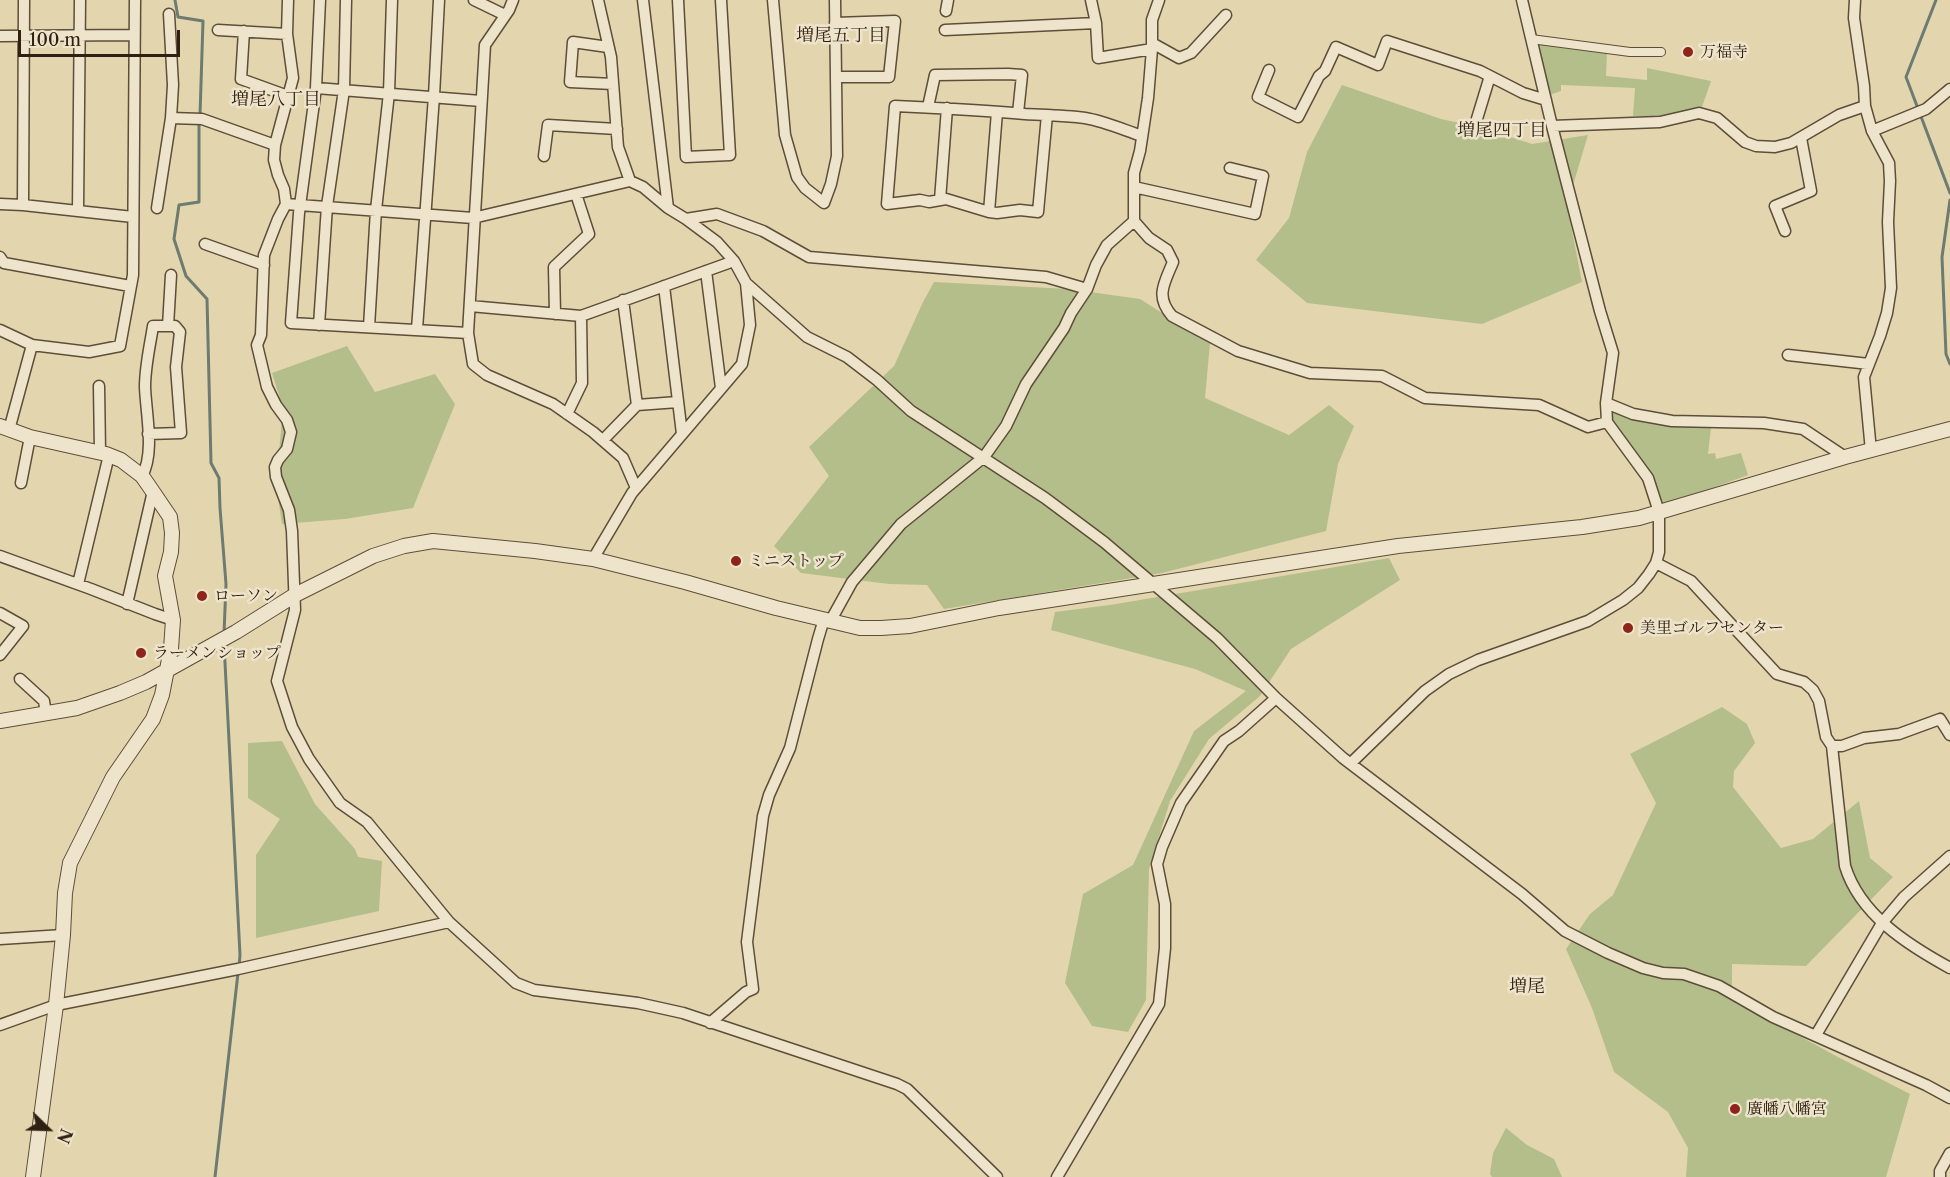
<!DOCTYPE html>
<html>
<head>
<meta charset="utf-8">
<style>
  body { margin:0 }
  #map { position:relative; width:1950px; height:1177px; overflow:hidden; background:#e3d6af; font-family:"Libre Caslon Text",serif }
  canvas { display:block }
  .north { position:absolute; left:18px; top:1099px; width:60px; height:60px; -webkit-text-stroke:4px #ede4cb; paint-order:stroke; rotate:113deg; font-size:16px; font-weight:700; line-height:24px; text-align:center; color:#2f2011 }
  .north::after { content:''; display:block; margin:auto; width:21px; height:27px; background:#2f2011; clip-path:polygon(50% 0,100% 100%,50% 72%,0 100%) }
  .scale { position:absolute; left:18px; top:30px; width:162px; height:27px; box-sizing:border-box; border:3px solid #2f2011; border-top:0; padding-left:8px; font-size:18px; line-height:21px; white-space:nowrap; color:#2f2011; -webkit-text-stroke:4px #ede4cb; paint-order:stroke }
</style>
</head>
<body>
<div id="map">
<canvas width="1950" height="1177"></canvas>
<div class="north">N</div>
<div class="scale">100 m</div>
</div>
<script>
const ctx = document.querySelector('canvas').getContext('2d');
ctx.lineJoin = 'round';
function fill(path, color) { ctx.fillStyle = color; ctx.fill(path, 'evenodd'); }
function strokePath(path, color, width, dash) { ctx.strokeStyle = color; ctx.lineWidth = width; ctx.lineCap = dash ? 'butt' : 'round'; ctx.setLineDash(dash || []); ctx.stroke(path); }
function label(font, color, halo, rows, align = 'center') {
  ctx.font = font + ' "Libre Caslon Text","Noto Serif JP",serif'; ctx.lineWidth = 5; ctx.setLineDash([]); ctx.textBaseline = 'middle'; ctx.strokeStyle = halo; ctx.fillStyle = color; for (const [text, x, y, turn = 0] of rows) {
    ctx.save(); ctx.translate(x, y); ctx.rotate((+turn || 0) * Math.PI / 180); ctx.textAlign = isNaN(turn) ? turn : align; if (halo) ctx.strokeText(text, 0, 0); ctx.fillText(text, 0, 0); ctx.restore();
  }
}
fill(new Path2D(`
  M1538,42L1607,52L1606,76L1647,80V68L1711,81L1702,107L1662,117L1633,116L1635,88L1561,85V91L1549,95Z
  M1342,85L1441,119L1483,128L1532,144L1588,135L1567,205L1582,282L1482,324L1307,303L1256,260L1289,218L1307,152Z
  M934,282L1069,289L1140,299L1210,343L1205,398L1289,435L1329,405L1354,426L1338,464L1326,531L1162,573L944,609L927,585L889,584L801,573L774,546L829,476L809,447L894,366L923,302Z
  M347,346L375,392L435,374L455,404L413,508L345,519L282,524L276,485L283,408L272,373Z
  M1611,411L1634,420L1711,428L1708,454L1715,453L1716,459L1741,453L1748,475L1661,507L1612,421Z
  M1389,558L1400,580L1291,649L1260,696L1209,739L1170,801L1149,869L1146,1000L1128,1032L1092,1026L1065,983L1083,894L1133,865L1194,731L1246,691L1195,669L1051,630L1055,612L1110,605Z
  M1722,707L1747,724L1755,743L1734,771L1733,787L1781,848L1813,839L1859,801L1870,858L1893,877L1806,966L1732,964V999L1836,1056L1910,1094L1886,1177H1686L1688,1148L1668,1112L1614,1072L1592,1008L1566,949L1590,914L1613,895L1656,803L1630,754Z
  M282,741L315,804L355,849L358,857L382,861L379,911L256,938V855L280,819L248,798V743Z
  M1506,1128L1527,1145L1554,1159L1562,1177H1492L1490,1174L1493,1153Z`), '#b3be8b');
strokePath(new Path2D(`
  M175,0L178,17L203,21L200,115
  M1936,0L1906,77L1950,193
  M199,122V202L179,205L174,239L186,276L207,299L211,463L219,478L220,508L226,584L224,634
  M1950,200L1942,257L1946,354L1950,364
  M224,643L240,955L239,966
  M215,1177L238,973`), '#6d7b70', 3);
const pedestrian = new Path2D(`
  M1531,39L1630,52H1661`);
const minor = new Path2D(`
  M288,0L287,34L293,78L275,145L274,160L278,175L284,189L286,204L278,219L264,255L261,335L257,345L267,387L276,405L287,420L291,432L287,449L278,460L275,467L276,477L289,510L292,531L295,610L277,681L292,727L309,759L340,803L367,822L449,922L516,983L534,990L638,1003L683,1013L897,1084L907,1089L997,1177
  M320,0L316,88L299,213L291,323L468,333
  M474,0L505,15
  M513,0L509,10L485,45L468,333L473,364L487,375L553,404L593,432L623,458L636,488
  M598,0L611,57L618,147L630,181
  M643,0L668,208
  M678,0L686,157L730,155L721,0
  M773,0L785,135L797,177L805,188L824,203L831,184L837,156L835,0
  M1091,0L1096,23L1098,58L1152,49
  M1159,0L1152,20V49L1148,98L1140,151L1134,173V221L1149,238L1167,250L1173,262C1164,284 1155,296 1172,316L1238,351L1310,373L1382,376L1425,398L1539,405L1588,427L1607,422
  M1855,0L1854,18L1864,86L1865,106L1872,131L1889,163L1890,181L1888,222L1891,288L1887,313L1880,336L1864,377L1871,451
  M946,11L948,0
  M835,23L895,21L889,77H836
  M218,30L287,34
  M945,30L1096,23
  M244,31L241,79L288,96
  M0,36L134,35
  M1152,43L1179,58L1191,53L1226,15
  M608,47L573,42L570,82L613,84
  M1269,70L1258,97L1298,117L1319,76L1325,71L1336,47L1378,65L1387,41L1480,71L1523,93L1546,100
  M316,88L481,101
  M928,107L935,75L1008,74L1022,75L1018,113
  M1047,115L1038,212L1020,210L997,213L989,212L946,199L929,202L920,200L887,204L895,106C938,108 981,110 1025,114C1044,115 1065,115 1085,118C1104,121 1124,130 1142,136
  M171,118L202,119L275,145
  M1476,122L1490,76
  M1552,126L1660,122L1699,113L1717,118L1745,142L1756,146L1775,147L1791,143L1839,115L1865,106
  M1872,131L1926,109L1950,89
  M544,156L548,125L617,129
  M1134,187L1255,214L1263,176L1230,168
  M940,200L947,108
  M0,204L23,205L133,217
  M286,204L473,218L630,181L643,187L668,208L686,219L717,242L734,261L746,283L807,337L847,357L877,380L911,411L1045,498L1104,542L1217,638L1276,698L1343,758L1522,894L1565,931L1608,953L1643,968L1663,973L1684,974L1719,986L1773,1017L1926,1085L1950,1098
  M23,205L24,0
  M157,208L171,118L173,85L169,14
  M78,210L80,0
  M989,212L997,112
  M686,219L717,214L763,231L809,257L1046,277L1087,289
  M1785,231L1775,206L1811,191L1801,138
  M205,244L264,265
  M0,257L4,263L130,286
  M706,271L721,388
  M664,286L682,434
  M623,300L637,405
  M470,306L581,316L734,261
  M555,314L554,267L589,234L576,194
  M319,325L327,206L344,90L346,0
  M168,326L171,275
  M369,327L376,210L389,93L392,0
  M417,329L434,96L439,0
  M0,330L32,345L89,352L120,346L133,275L135,0
  M1788,355L1869,364
  M99,386L100,452
  M1606,403L1633,414L1672,421L1764,423L1803,429L1845,457
  M567,414L582,383L581,316
  M9,430L32,345
  M603,440L637,405L678,402
  M142,476C155,453 146,414 145,387C145,366 150,346 153,326H175L180,332L176,367L181,433L148,434
  M21,483L30,437
  M0,556L91,589L155,614L173,620
  M593,559L632,493L742,364L750,325L746,283
  M1656,563L1691,581L1777,674L1804,682L1813,690L1819,701L1826,737L1832,746L1845,866C1860,915 1908,945 1950,968
  M78,584L109,455
  M127,604L153,491
  M0,613L23,626L0,655
  M831,620L852,582L901,524L984,457L1006,426L1026,384L1064,328L1071,313L1087,289L1096,265L1107,245L1134,221
  M20,679L44,701L46,714
  M1832,746H1842L1864,738L1899,734L1940,719L1950,735
  M1351,763L1425,691L1449,674L1478,660L1588,621L1623,600L1638,588L1649,574L1656,563L1659,552V512L1648,478L1607,422L1606,403L1613,353L1600,311L1552,126L1522,0
  M0,939L63,935
  M710,1023L746,992L753,989L747,942L763,816L769,795L790,748L818,639L824,619
  M0,1025L56,1005L238,969L449,922
  M1816,1035L1882,923L1904,897L1950,856
  M1057,1177L1159,1004L1165,948V904L1157,864L1162,847L1181,803L1224,741L1239,731L1276,698
  M1940,1177V1171L1950,1153`);
const tertiary = new Path2D(`
  M0,426L30,437L106,454L121,460L142,476L149,486L170,517L172,533L171,552L165,576L173,620L171,649L162,695L153,719L113,777L70,863L65,893L63,935L56,1005L33,1177
  M0,721L77,708L120,693L146,682L236,632L295,595L373,556L404,546L433,541L535,551L593,559L685,582L776,608L860,628H881L910,626L999,608L1398,546L1582,527L1639,518L1845,457L1950,429`);
strokePath(pedestrian, '#5c4e38', 10);
strokePath(minor, '#5c4e38', 13);
strokePath(tertiary, '#5c4e38', 16);
strokePath(pedestrian, '#ede4cb', 8);
strokePath(minor, '#ede4cb', 10);
strokePath(tertiary, '#ede4cb', 14);
for (const [x, y, r, color] of [
  [1688,52,6,"#8f2418"],
  [736,561,6,"#8f2418"],
  [202,596,6,"#8f2418"],
  [1628,628,6,"#8f2418"],
  [141,653,6,"#8f2418"],
  [1735,1109,6,"#8f2418"]
]) { const dot = new Path2D(); dot.arc(x, y, r, 0, 2 * Math.PI); ctx.fillStyle = color; ctx.fill(dot); strokePath(dot, '#ede4cb', 2); }
label('16px', '#2f2011', '#ede4cb', [
  ["万福寺",1700,52],
  ["ミニストップ",748,561],
  ["ローソン",214,596],
  ["美里ゴルフセンター",1640,628],
  ["ラーメンショップ",153,653],
  ["廣幡八幡宮",1747,1109]
], 'left');
label('18px', '#2f2011', '#ede4cb', [
  ["増尾五丁目",841,36],
  ["増尾八丁目",276,100],
  ["増尾四丁目",1502,131],
  ["増尾",1527,987]
]);
</script>
</body>
</html>
